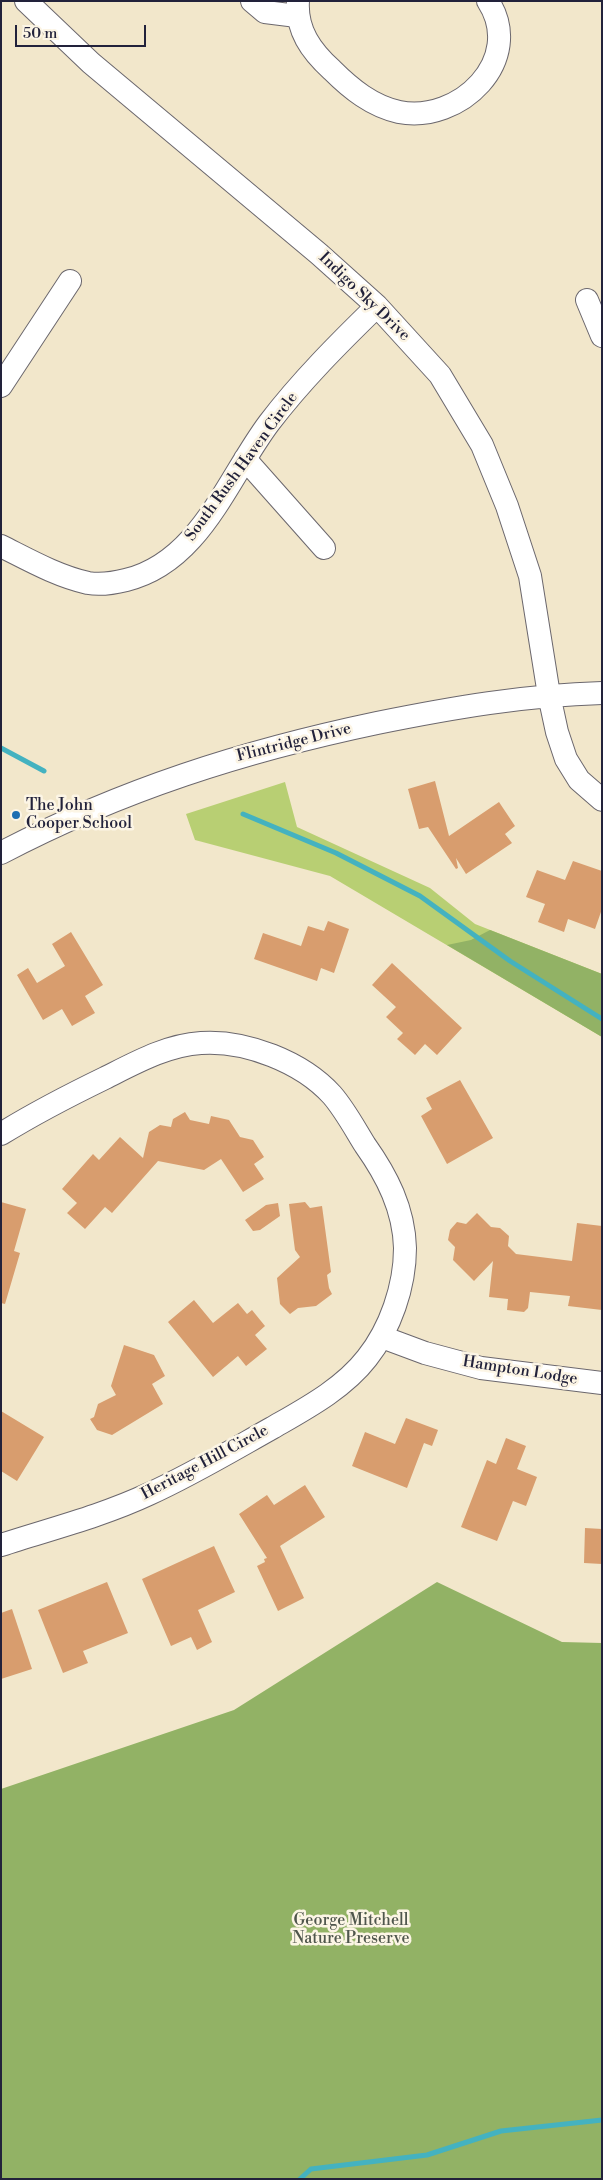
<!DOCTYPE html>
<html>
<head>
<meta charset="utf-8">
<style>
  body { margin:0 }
  #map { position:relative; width:603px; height:2180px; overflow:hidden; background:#f2e7cb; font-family:"Libre Bodoni",serif }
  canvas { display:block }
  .frame { position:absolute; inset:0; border:2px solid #22223b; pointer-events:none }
  .scale { position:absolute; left:15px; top:25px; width:131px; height:22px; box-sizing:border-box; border:2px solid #22223b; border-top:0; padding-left:6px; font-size:15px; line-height:18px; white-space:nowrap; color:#22223b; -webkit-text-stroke:4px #fcf5e5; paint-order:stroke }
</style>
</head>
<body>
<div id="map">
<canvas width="603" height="2180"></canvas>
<div class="frame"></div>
<div class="scale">50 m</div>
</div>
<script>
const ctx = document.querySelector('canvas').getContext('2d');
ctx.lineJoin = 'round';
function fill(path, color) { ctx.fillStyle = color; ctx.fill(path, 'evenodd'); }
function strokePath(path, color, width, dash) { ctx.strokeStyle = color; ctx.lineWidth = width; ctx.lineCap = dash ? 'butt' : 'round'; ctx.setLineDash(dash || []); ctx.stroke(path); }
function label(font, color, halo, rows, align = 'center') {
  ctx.font = font + ' "Libre Bodoni",serif'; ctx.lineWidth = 5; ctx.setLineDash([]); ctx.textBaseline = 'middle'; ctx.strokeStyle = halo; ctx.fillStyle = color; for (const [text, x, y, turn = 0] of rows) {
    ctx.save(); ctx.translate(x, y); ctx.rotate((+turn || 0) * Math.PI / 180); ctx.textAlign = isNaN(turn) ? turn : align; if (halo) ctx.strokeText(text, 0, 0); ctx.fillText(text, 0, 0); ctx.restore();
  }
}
fill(new Path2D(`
  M285,782L297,827L430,888L475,924L602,974V1037L330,876L195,840L186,814Z`), '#b8cf73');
fill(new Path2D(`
  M490,930L602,974V1037L447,945L471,940Z
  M437,1582L562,1642L602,1643V2179H1V1789L234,1710Z`), '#92b265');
strokePath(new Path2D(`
  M1,748L44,771
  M243,814L336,853L420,896L510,961L602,1019
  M300,2179L311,2169L427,2155L501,2131L602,2120`), '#44b2c0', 5);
fill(new Path2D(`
  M435,781L449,836L499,802L515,826L505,834L512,843L466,874L456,858L458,868L456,869L428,827L419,829L408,789Z
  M573,861L602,871V909L595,929L568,919L564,932L538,922L545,904L526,897L537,870L565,880Z
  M328,921L349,929L334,973L321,968L317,981L254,959L263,933L301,946L308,926L324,931Z
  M71,932L103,985L85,996L95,1013L72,1026L62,1009L43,1020L17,975L28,968L37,983L65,966L52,944Z
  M392,963L462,1028L437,1055L425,1044L415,1055L397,1039L403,1033L386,1017L396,1007L372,985Z
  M460,1080L493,1138L447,1164L421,1116L432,1109L426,1098Z
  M185,1112L190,1120L209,1124L211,1116L229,1120L240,1137L253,1140L264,1157L254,1164L264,1179L243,1192L221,1159L204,1170L158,1161L112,1213L105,1207L85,1229L67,1213L77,1203L62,1189L93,1154L99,1160L120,1137L143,1158L149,1132L160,1125L171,1127L173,1119Z
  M1,1202L26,1209L14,1251L20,1253L5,1304L1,1303Z
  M305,1202L310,1208L322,1206L331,1272L327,1275L329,1288L332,1294L316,1306L298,1308L290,1314L280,1304L277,1278L300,1257L295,1250L289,1204Z
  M278,1203L280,1216L260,1230L253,1231L245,1220L266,1205Z
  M477,1213L491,1227L500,1228L509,1236L508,1246L516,1254L572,1261L577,1223L602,1226V1310L568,1306L570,1296L530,1292L528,1308L524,1312L507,1310L508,1299L489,1297L493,1261L474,1281L453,1260L455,1247L448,1240L450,1230L457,1222L466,1224Z
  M194,1300L213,1323L238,1303L247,1314L252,1310L265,1326L255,1335L267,1349L246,1366L238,1356L213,1377L168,1322Z
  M124,1345L154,1355L165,1376L152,1384L163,1404L112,1435L97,1430L90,1419L94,1417L98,1404L116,1395L111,1386Z
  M1,1411L44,1437L17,1481L1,1471Z
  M406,1418L438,1430L432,1446L424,1443L407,1488L352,1466L365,1432L395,1444Z
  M506,1438L526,1446L517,1469L537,1477L526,1506L513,1501L497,1541L461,1527L487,1460L496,1464Z
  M305,1485L325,1517L280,1546L304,1598L278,1611L257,1566L265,1562L264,1559L267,1558L239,1514L267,1495L274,1505Z
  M585,1528L602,1529V1564L584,1563Z
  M214,1546L235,1592L198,1610L212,1642L197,1650L191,1637L171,1646L142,1579Z
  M107,1582L128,1633L83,1651L88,1663L63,1673L38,1610Z
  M12,1609L32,1669L1,1679V1613Z`), '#d89d6e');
const minor = new Path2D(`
  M26,1L91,63L319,254L377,306L440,375L482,445L507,506L530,576L549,695L557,732L566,759L579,780L602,800
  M252,1L265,12L297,16
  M298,1C296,30 311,51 332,70C351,89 372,106 399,112C459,124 526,60 488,1
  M587,300L602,336
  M1,386L70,281
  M245,459L324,548
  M1,546C29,560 57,576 88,583C100,585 114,583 126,580C200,562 227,479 269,423C301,381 339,343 377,306
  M1,853C121,790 244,751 377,723C451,708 526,695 602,693
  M1,1134C35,1113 70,1095 105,1078C135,1063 167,1045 201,1043C246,1040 302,1062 332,1095C345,1110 355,1129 365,1145C387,1176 404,1209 405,1248C405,1287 390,1329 367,1358C343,1389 305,1409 272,1428C231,1451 191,1475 149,1494C102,1516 50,1529 1,1545
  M382,1337L425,1353L481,1368L602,1383`);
strokePath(minor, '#6b676d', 24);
strokePath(minor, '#fff', 22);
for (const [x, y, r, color] of [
  [16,815,5,"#1f6fb2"]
]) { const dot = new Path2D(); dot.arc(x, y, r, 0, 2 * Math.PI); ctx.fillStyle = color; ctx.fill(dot); strokePath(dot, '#fcf5e5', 2); }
label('16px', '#22223b', '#fcf5e5', [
  ["Indigo Sky Drive",364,297,44],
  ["South Rush Haven Circle",242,467,-54],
  ["Flintridge Drive",294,743,-14],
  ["Hampton Lodge",520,1371,9],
  ["Heritage Hill Circle",205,1463,-28]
]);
label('16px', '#22223b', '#fcf5e5', [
  ["The John",26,806],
  ["Cooper School",26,824]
], 'left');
label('16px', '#4f564c', '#fcf5e5', [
  ["George Mitchell",351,1921],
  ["Nature Preserve",351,1939]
]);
</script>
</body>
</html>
